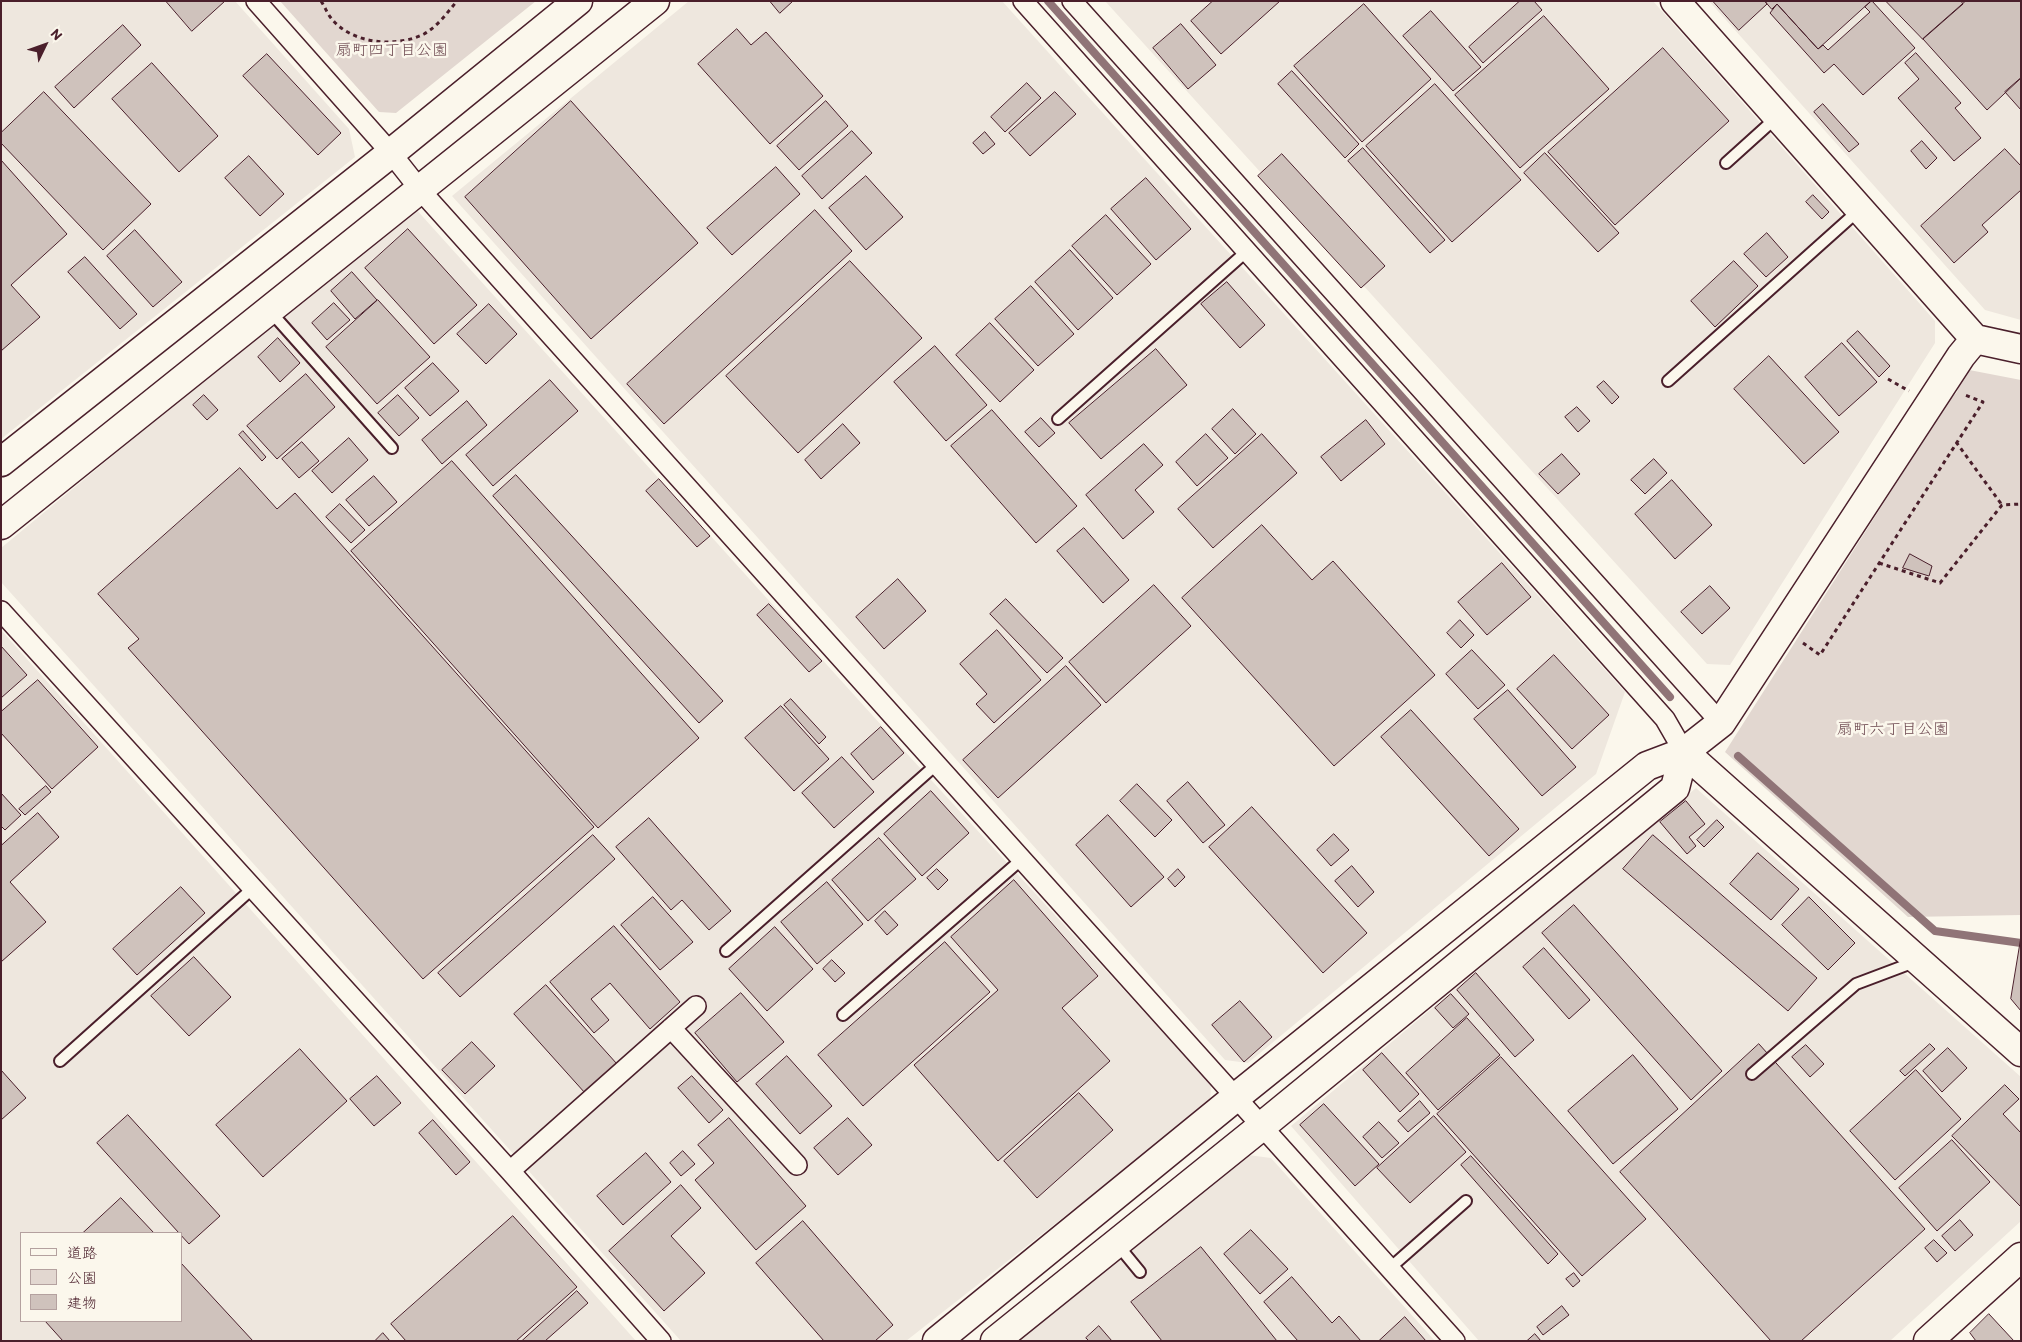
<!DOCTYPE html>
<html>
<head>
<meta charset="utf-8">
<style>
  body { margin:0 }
  #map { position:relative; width:2022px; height:1342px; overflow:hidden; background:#fbf7ec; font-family:Itim,"Klee One",sans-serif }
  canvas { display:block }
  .frame { position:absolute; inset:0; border:2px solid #4a1f2b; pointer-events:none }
  .legend { position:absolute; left:20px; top:1232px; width:162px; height:90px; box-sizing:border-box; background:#fbf7ec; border:1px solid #b4a19f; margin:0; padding:6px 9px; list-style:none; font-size:15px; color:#4a1f2b }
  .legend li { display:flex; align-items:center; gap:10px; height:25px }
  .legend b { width:25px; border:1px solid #b4a19f }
  .north { position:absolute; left:20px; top:20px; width:50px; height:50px; -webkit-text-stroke:4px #fbf7ec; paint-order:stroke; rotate:48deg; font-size:14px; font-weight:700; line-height:20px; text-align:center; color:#4a1f2b }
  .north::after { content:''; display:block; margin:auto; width:18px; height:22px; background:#4a1f2b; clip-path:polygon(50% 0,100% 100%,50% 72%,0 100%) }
</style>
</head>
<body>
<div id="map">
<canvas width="2022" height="1342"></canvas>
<div class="frame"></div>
<ul class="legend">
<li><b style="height:6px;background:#fbf7ec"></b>道路</li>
<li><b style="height:14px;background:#e2d7d0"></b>公園</li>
<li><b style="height:14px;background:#cfc2bc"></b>建物</li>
</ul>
<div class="north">N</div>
</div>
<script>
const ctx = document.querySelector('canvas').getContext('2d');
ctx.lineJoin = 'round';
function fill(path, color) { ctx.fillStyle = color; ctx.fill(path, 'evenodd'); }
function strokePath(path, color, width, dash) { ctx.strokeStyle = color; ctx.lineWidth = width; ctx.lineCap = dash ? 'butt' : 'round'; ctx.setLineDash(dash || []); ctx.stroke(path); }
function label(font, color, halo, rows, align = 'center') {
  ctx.font = font + ' Itim,"Klee One",sans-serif'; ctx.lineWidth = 5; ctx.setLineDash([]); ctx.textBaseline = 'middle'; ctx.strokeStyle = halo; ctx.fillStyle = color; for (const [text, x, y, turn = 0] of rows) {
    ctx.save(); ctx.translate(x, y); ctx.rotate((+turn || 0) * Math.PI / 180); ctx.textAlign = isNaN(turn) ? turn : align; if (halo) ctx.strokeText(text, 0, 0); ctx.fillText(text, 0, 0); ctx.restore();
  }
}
fill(new Path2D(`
  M1,1H235L349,129L355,157L1,439Z
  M689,1H1002L1625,692L1596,774L1248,1063L1225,1060L452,196Z
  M1105,1H1653L1935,321V343L1730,665L1707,664Z
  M1709,1H2021V320L1985,310Z
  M414,207L910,757L1211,1085L1210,1102L906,1341H681L1,582V548Z
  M1,630L636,1341H1ZM21,1233H181V1321H21Z
  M1696,788L2021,1077V1221L1890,1341H1479L1291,1126Z
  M1248,1155L1271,1158L1435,1341H1016Z`), '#eee7de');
fill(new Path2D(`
  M280,1H536L396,113L379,112Z
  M1964,369L2021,380V915L1908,917L1725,752L1948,402L1957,392Z`), '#e2d7d0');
strokePath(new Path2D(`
  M1048,1L1670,697
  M1738,756L1935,931L2021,943`), '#907477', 8);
const building = new Path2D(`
  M166,1H225L192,31Z
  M770,1H793L780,13Z
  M1213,1H1280L1221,54L1191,21Z
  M1520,1H1534L1542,10L1483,63L1469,47Z
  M1713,1H1765L1767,4L1739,30Z
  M1765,1H1871L1818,49L1777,4L1772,9Z
  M1872,1L1915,48L1863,95L1834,64L1824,73L1770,13L1777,4L1818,49L1823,45L1828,50L1870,12L1865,7Z
  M1886,1H1961L1963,4L1923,39Z
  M1966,1H2021V78L1987,110L1923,39Z
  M1364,4L1431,79L1362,142L1294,66Z
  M1431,11L1481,67L1453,91L1403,36Z
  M1544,16L1609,89L1520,168L1455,95Z
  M1181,24L1216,65L1188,89L1153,48Z
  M123,25L141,45L74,108L55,87Z
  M737,29L751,45L766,32L823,96L770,144L698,64Z
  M1663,48L1729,121L1615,225L1548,152Z
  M1916,53L1961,103L1955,108L1981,138L1954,161L1898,98L1919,79L1905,63Z
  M267,54L341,133L318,155L243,76Z
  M152,63L218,136L179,172L112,99Z
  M1292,71L1359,144L1345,158L1278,84Z
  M2021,78V110L2005,92Z
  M1027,83L1041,98L1005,132L991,117Z
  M1435,84L1521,180L1452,242L1366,146Z
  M44,92L151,204L103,250L1,143V133Z
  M1055,92L1076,114L1030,156L1009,133Z
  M571,101L698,243L591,339L465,197Z
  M826,101L848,126L799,170L777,146Z
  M1823,104L1859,144L1849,152L1814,112Z
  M852,131L872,153L822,199L802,176Z
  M985,132L995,144L983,154L973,143Z
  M1922,141L1937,158L1926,169L1911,151Z
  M1363,148L1445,240L1430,253L1348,161Z
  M2005,149L2021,166V190L1982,225L1988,232L1954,263L1921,226Z
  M1545,153L1619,233L1598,252L1524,173Z
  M1282,154L1385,266L1361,288L1258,176Z
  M249,156L284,194L260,216L225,178Z
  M1,160L67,234L11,285L40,317L1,351Z
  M776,167L800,194L732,255L707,228Z
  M866,176L903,217L866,250L829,208Z
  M1146,178L1191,229L1156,260L1111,209Z
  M1813,195L1829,212L1822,219L1806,202Z
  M815,210L852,251L664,424L627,384Z
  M1106,215L1151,264L1117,295L1072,246Z
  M408,229L477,305L434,344L365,268Z
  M135,230L182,282L153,307L107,256Z
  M1767,233L1788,257L1766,277L1744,254Z
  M1070,250L1113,298L1078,330L1035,282Z
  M85,257L137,314L120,329L68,272Z
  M850,261L922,338L798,453L726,376Z
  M1734,261L1758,286L1715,327L1691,301Z
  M352,272L377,300L355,319L331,291Z
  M1227,282L1265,325L1240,348L1201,304Z
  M1031,286L1074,334L1038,366L995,319Z
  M378,300L430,357L377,404L326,347Z
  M334,303L350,320L327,340L312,323Z
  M489,304L517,334L486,364L457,334Z
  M990,323L1034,370L1000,402L956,355Z
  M1858,331L1890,366L1879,377L1847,341Z
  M278,338L300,363L280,382L258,357Z
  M1842,343L1877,382L1839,416L1805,377Z
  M935,346L987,405L946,441L894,382Z
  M1156,349L1187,385L1101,459L1069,423Z
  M1769,356L1839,432L1804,464L1734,389Z
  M433,363L459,391L430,416L405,388Z
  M306,374L335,407L277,459L247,426Z
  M550,380L578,411L493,486L466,455Z
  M1604,381L1619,397L1612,404L1597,387Z
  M204,395L218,410L207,420L193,405Z
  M398,395L419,418L399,436L378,413Z
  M467,401L487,425L442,464L422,440Z
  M1577,407L1590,421L1578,432L1565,417Z
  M1233,409L1256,434L1235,454L1212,429Z
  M992,410L1077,506L1036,543L951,446Z
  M1041,418L1055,433L1039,447L1025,432Z
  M1366,420L1385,444L1341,481L1321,457Z
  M843,424L860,443L821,479L805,460Z
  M243,431L266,457L262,461L239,435Z
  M1206,434L1228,458L1197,486L1176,462Z
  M1262,434L1297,473L1213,548L1178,509Z
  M349,438L368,460L332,493L312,471Z
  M302,442L319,461L299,478L282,459Z
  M1144,444L1163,465L1135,490L1154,512L1123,539L1086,495Z
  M1562,454L1580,474L1558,494L1539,474Z
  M1654,459L1667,473L1645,494L1631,480Z
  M452,461L699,738L598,828L351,551Z
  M240,468L277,509L295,493L594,827L423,979L128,648L139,639L98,594Z
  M516,475L723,701L699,723L493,496Z
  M374,476L397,502L369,526L346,500Z
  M659,479L710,536L697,547L646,491Z
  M1672,480L1712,525L1675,559L1635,514Z
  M340,504L365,530L351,543L326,517Z
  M1262,525L1312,580L1333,561L1435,675L1334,766L1182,598Z
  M1084,528L1129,580L1103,603L1057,551Z
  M1910,554L1932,566L1929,576L1903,568Z
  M1502,563L1531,597L1487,635L1458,602Z
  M898,579L926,611L884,649L856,617Z
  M1154,585L1191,626L1106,703L1069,662Z
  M1710,586L1730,608L1702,634L1681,612Z
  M1006,599L1063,658L1047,673L990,614Z
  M769,604L822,661L809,672L757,615Z
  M1460,620L1474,635L1461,648L1447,633Z
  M997,630L1041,680L994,723L976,704L987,694L960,664Z
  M1,646L27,675L1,698Z
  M1472,650L1505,685L1478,709L1446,674Z
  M1554,655L1609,715L1572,749L1517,689Z
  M1066,666L1101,705L998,798L963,760Z
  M38,680L98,747L52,789L1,733V712Z
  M1508,690L1576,767L1542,796L1474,719Z
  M791,699L826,737L819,744L784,705Z
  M781,706L829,759L794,791L745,738Z
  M1411,710L1519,829L1489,856L1381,737Z
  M881,727L904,753L873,780L851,754Z
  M842,757L874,792L834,828L802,793Z
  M1188,782L1225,825L1203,843L1167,801Z
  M1137,784L1172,820L1155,837L1120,801Z
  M46,786L51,792L25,815L19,809Z
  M931,791L969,833L922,876L884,834Z
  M1,793L21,815L5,830L1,826Z
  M1686,801L1705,824L1689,837L1696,846L1687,854L1660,822Z
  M1252,807L1367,933L1323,973L1209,847Z
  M38,813L59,837L10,882L46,922L1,962V846Z
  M1108,815L1164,877L1131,907L1076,845Z
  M649,818L731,911L709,930L682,900L671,910L616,847Z
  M1717,820L1724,827L1704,847L1697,840Z
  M1334,834L1349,850L1331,866L1317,850Z
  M593,835L615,859L460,997L438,973Z
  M1653,835L1817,978L1788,1011L1623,869Z
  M879,838L916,879L868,921L832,880Z
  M1758,853L1799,889L1771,920L1730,884Z
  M1352,866L1374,892L1358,907L1335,881Z
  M937,869L948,880L938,890L927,878Z
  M1178,869L1185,877L1175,887L1168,879Z
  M1014,880L1098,976L1062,1008L1110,1061L998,1161L914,1065L998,990L951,937Z
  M827,882L863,924L817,964L781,922Z
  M181,887L205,913L137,975L113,949Z
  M653,897L693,942L660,970L621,925Z
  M1809,897L1855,943L1828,970L1782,925Z
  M1574,905L1722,1071L1691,1100L1542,933Z
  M885,911L898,925L887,935L875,921Z
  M614,926L680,1002L650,1029L610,983L591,999L609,1020L594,1033L550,982Z
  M775,927L813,969L767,1011L729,969Z
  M2021,937V1011L2011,999Z
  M945,942L990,992L863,1106L818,1055Z
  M1544,948L1590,1000L1569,1019L1523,967Z
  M194,957L231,997L189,1036L151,996Z
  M832,960L845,973L835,982L823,969Z
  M1476,973L1534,1040L1515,1057L1457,990Z
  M546,985L617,1064L585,1093L514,1014Z
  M741,993L784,1042L737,1082L695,1033Z
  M1451,994L1469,1014L1453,1028L1435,1008Z
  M1240,1001L1272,1037L1244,1062L1212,1025Z
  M1467,1018L1500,1055L1438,1110L1406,1073Z
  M472,1042L495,1066L465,1094L442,1070Z
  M1759,1044L1925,1229L1801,1341H1771L1620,1172Z
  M1930,1044L1935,1049L1905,1076L1900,1071Z
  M1806,1045L1824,1064L1810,1077L1792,1057Z
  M1948,1048L1967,1068L1942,1092L1923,1071Z
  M300,1049L347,1101L263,1177L216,1125Z
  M1382,1053L1419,1094L1400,1112L1363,1070Z
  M1633,1055L1678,1109L1613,1164L1568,1111Z
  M787,1056L832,1106L800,1134L756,1084Z
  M1501,1057L1646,1219L1582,1276L1437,1114Z
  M1,1070L26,1098L1,1120Z
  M1916,1070L1961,1119L1895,1180L1850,1131Z
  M377,1076L401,1103L374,1126L350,1099Z
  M692,1076L723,1110L709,1123L678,1088Z
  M2005,1085L2019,1099L2003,1114L2021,1133V1207L1952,1136Z
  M1079,1093L1113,1130L1037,1198L1004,1161Z
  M1420,1101L1430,1113L1408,1132L1398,1121Z
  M1324,1104L1379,1164L1355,1186L1300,1125Z
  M128,1115L220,1216L189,1244L97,1143Z
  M1434,1116L1466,1152L1410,1203L1377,1168Z
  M729,1118L806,1206L756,1250L695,1180L714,1163L698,1145Z
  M848,1118L872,1145L838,1175L814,1148Z
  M433,1120L470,1162L456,1175L419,1133Z
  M1379,1122L1399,1143L1382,1158L1363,1137Z
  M1952,1140L1990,1182L1937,1231L1899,1188Z
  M683,1151L695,1164L681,1176L670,1163Z
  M646,1153L671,1182L623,1225L597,1196Z
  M1471,1156L1558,1254L1548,1264L1461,1165Z
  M681,1185L701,1208L671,1236L705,1273L664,1311L609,1251Z
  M121,1198L154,1233H83Z
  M513,1216L577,1287L516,1341H406L391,1324Z
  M1960,1220L1973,1235L1955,1251L1942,1236Z
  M803,1221L893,1325L875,1341H824L756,1263Z
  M1251,1230L1288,1269L1260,1294L1224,1254Z
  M1934,1240L1947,1253L1937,1262L1925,1248Z
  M1201,1247L1277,1341H1162L1131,1302Z
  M181,1263L253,1341H63L45,1321H181Z
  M1574,1273L1580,1281L1573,1287L1566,1279Z
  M1292,1277L1332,1323L1339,1316L1361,1341H1298L1264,1302Z
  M577,1291L588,1303L545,1341H522Z
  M1562,1306L1569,1315L1543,1335L1537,1327Z
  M1989,1314L2014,1341H1976L1970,1333Z
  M1405,1317L1426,1341H1379Z
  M1099,1326L1112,1341H1089L1086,1338Z
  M383,1333L390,1341H375Z
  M1535,1334L1541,1341H1527Z`);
fill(building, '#cfc2bc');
strokePath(building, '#4a1f2b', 1);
const lane = new Path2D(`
  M1726,163L1777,117
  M270,311L392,448
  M1668,381L1859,210
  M1058,419L1247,251
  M726,951L937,764
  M843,1015L1022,859
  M60,1061L253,888
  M1752,1074L1856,984L1917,961
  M1117,1244L1140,1272
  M1390,1268L1466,1201`);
const street = new Path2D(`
  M256,1L391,153L421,191L1455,1341
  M1023,1L1665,719L1684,752
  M1072,1L1721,723
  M1,611L510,1171L661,1341
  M671,1028L797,1165
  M510,1171L696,1006`);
const secondary = new Path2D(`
  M1675,1L1975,339L2021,349
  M1,462L391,153L578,1
  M1,525L655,1
  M1684,752L2021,1052
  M937,1341L1236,1097L1647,766L1684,752L1721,723L1961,356L1975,339
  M995,1341L1262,1126L1675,788L1684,752
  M1928,1341L2021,1257`);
strokePath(lane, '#4a1f2b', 14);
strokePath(street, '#4a1f2b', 22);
strokePath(secondary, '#4a1f2b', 31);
strokePath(new Path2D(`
  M321,1C325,7 327,13 331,18C351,44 396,48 424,34C438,26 447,13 457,1
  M1888,379L1909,391
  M1956,442L2002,505
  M1879,563L1940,583L2002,505L2021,504
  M1803,643L1820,655L1983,402L1965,395`), '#4a1f2b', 3, [4, 4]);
strokePath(lane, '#fbf7ec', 10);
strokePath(street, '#fbf7ec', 19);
strokePath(secondary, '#fbf7ec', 28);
label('16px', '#704d54', '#fbf7ec', [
  ["扇町四丁目公園",392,51],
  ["扇町六丁目公園",1893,730]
]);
</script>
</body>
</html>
